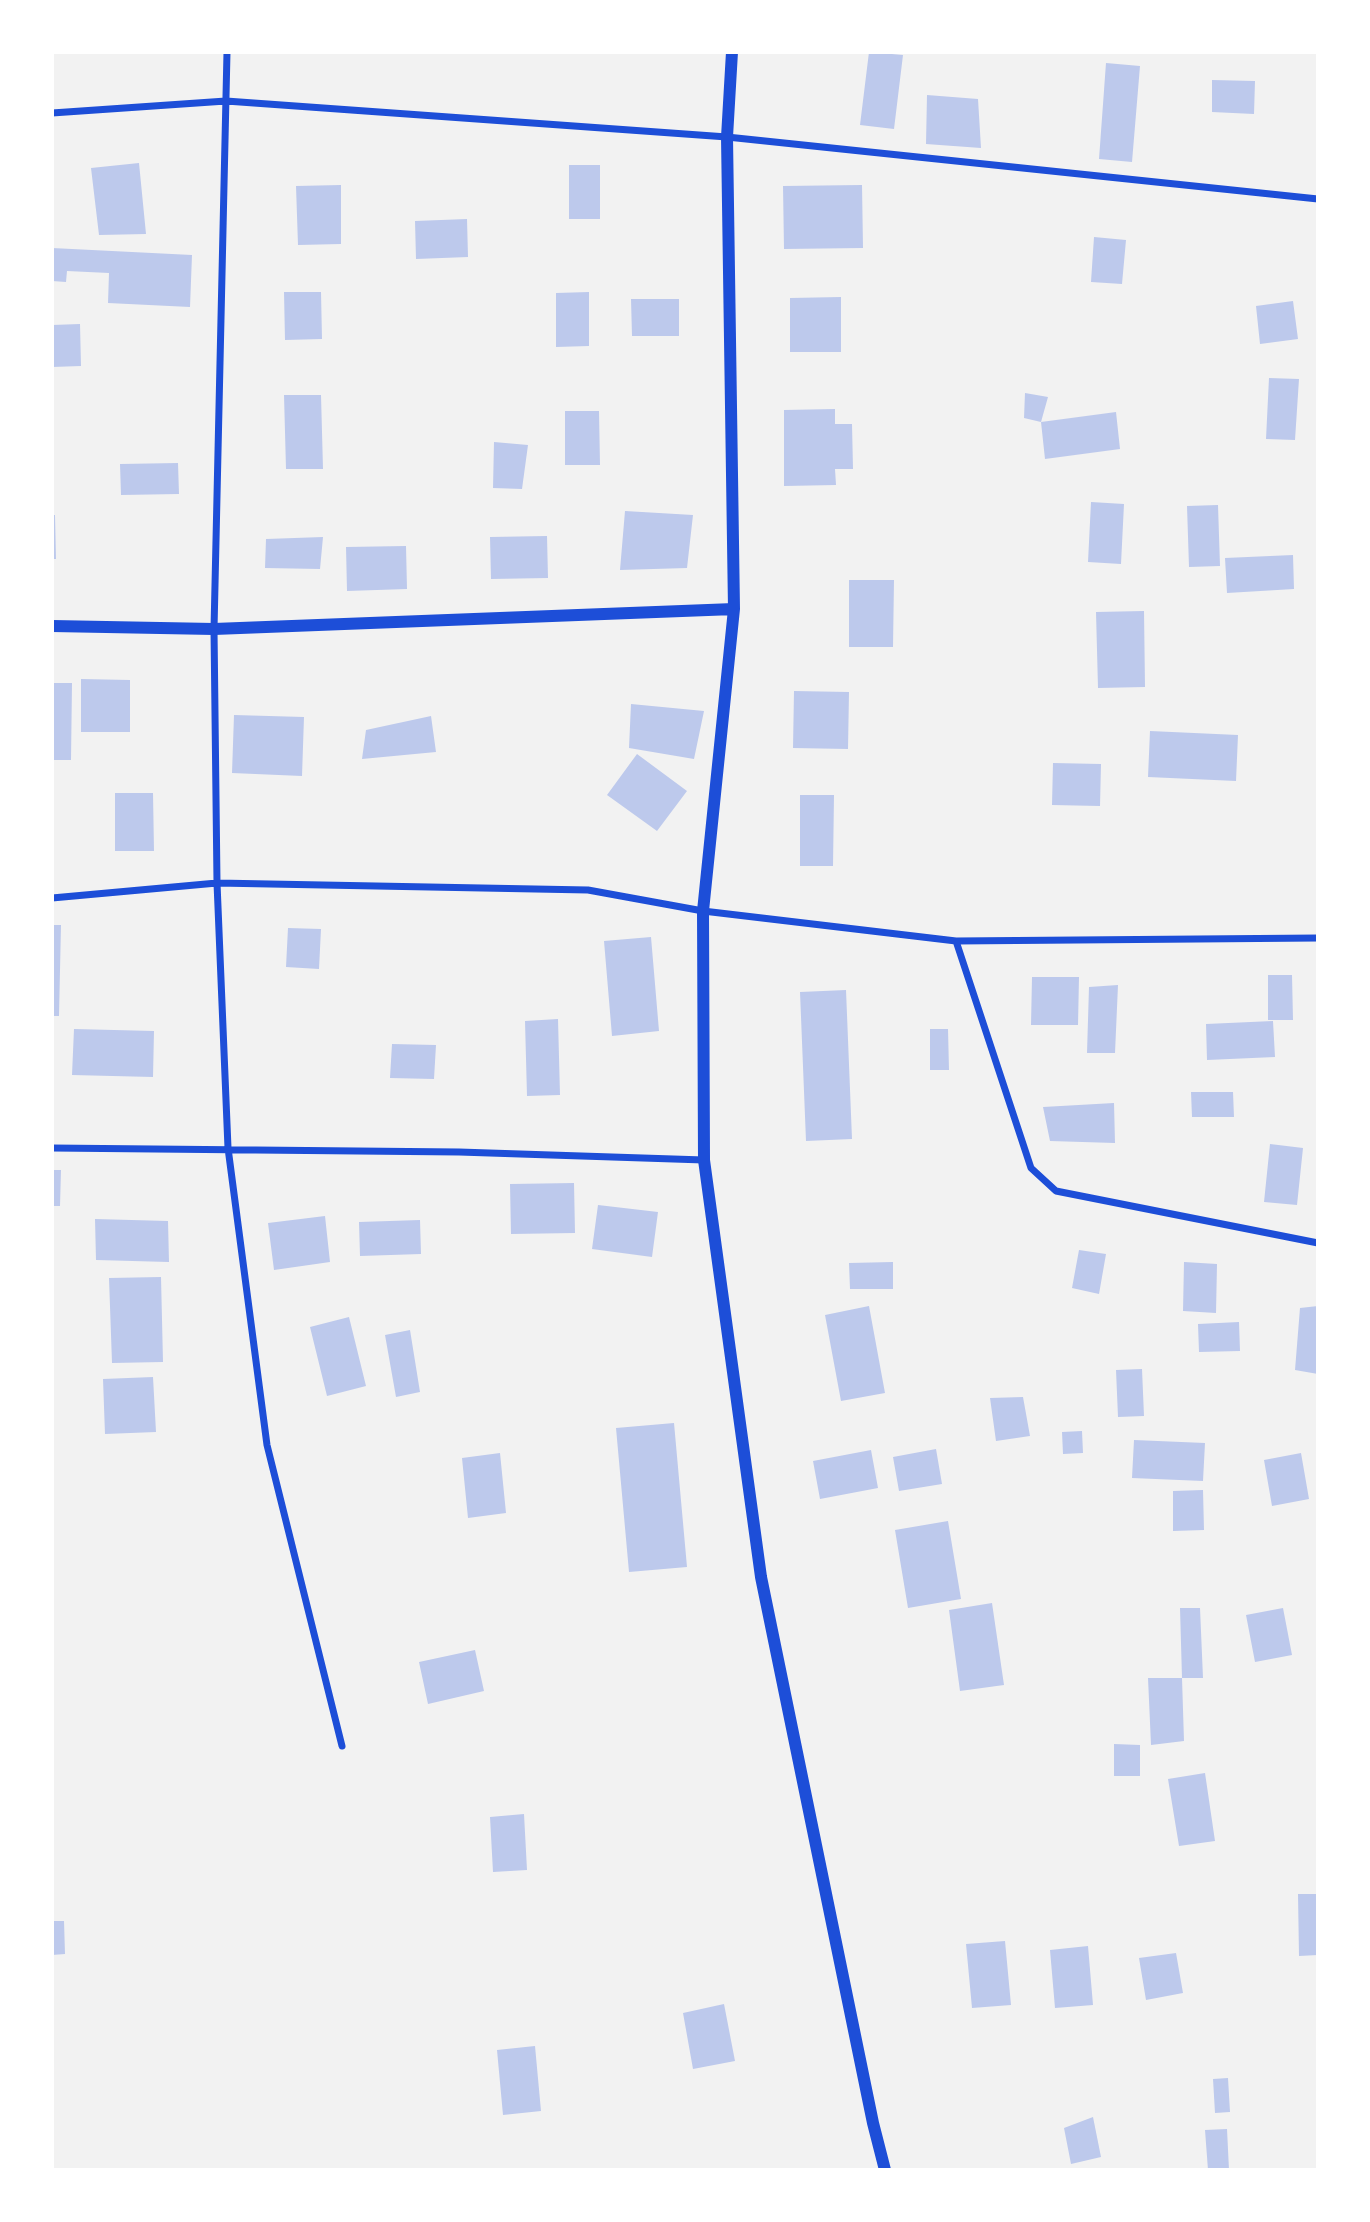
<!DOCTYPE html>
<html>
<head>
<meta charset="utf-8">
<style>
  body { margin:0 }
  #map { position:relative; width:1370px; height:2222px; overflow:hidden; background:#f2f2f2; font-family:Barlow,sans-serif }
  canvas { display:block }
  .frame { position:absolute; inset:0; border:54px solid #fff; pointer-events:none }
</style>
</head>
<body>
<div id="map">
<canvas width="1370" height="2222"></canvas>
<div class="frame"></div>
</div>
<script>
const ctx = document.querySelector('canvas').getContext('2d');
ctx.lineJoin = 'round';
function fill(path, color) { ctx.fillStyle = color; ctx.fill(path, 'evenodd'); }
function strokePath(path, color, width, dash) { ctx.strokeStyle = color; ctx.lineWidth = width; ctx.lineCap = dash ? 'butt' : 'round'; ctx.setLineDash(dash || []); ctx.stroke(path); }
fill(new Path2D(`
  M869,52L903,55L894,129L860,125Z
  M1106,63L1140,66L1132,162L1099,159Z
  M1212,80L1255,81L1254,114L1212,112Z
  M927,95L978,99L981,148L926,144Z
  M139,163L146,234L99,235L91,168Z
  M569,165H600V219H569Z
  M341,185V244L298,245L296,186Z
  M862,185L863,248L784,249L783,186Z
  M467,219L468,257L416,259L415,221Z
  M1094,237L1126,240L1122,284L1091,282Z
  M52,248L192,255L190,307L108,303L109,273L67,271L66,282L52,281Z
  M284,292H321L322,339L285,340Z
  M589,292V346L556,347V293Z
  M841,297V352H790V298Z
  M631,299H679V336H632Z
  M1293,301L1298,339L1260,344L1256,306Z
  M80,324L81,366L52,367V325Z
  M1269,378L1299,379L1295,440L1266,439Z
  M1025,393L1048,397L1041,422L1024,418Z
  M284,395H321L323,469H286Z
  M835,409V424H852L853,469H835L836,485L784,486V410Z
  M565,411H599L600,465H565Z
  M1116,412L1120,449L1045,459L1041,422Z
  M494,442L528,445L522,489L493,488Z
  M178,463L179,494L121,495L120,464Z
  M1091,502L1124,504L1121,564L1088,562Z
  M1218,505L1220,566L1189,567L1187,506Z
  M625,511L693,515L687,568L620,570Z
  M52,515H55L56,559H52Z
  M547,536L548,578L491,579L490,537Z
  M323,537L320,569L265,568L266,539Z
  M406,546L407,589L347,591L346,547Z
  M1293,555L1294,589L1227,593L1225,558Z
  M849,580H894L893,647H849Z
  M1144,611L1145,687L1098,688L1096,612Z
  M81,679L130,680V732H81Z
  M52,683H72L71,760H52Z
  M794,691L849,692L848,749L793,748Z
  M631,704L704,711L694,759L629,748Z
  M234,715L304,717L302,776L232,773Z
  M431,716L436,752L362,759L366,730Z
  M1150,731L1238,735L1236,781L1148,777Z
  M637,754L687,791L657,831L607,795Z
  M1053,763L1101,764L1100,806L1052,805Z
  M115,793H153L154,851H115Z
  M800,795H834L833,866H800Z
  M52,925H61L59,1016H52Z
  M288,928L321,929L319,969L286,967Z
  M651,937L659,1031L612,1036L604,941Z
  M1268,975H1292L1293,1020H1268Z
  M1032,977H1079L1078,1025H1031Z
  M1118,985L1115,1053H1087L1089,987Z
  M846,990L852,1139L806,1141L800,992Z
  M558,1019L560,1095L527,1096L525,1021Z
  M1273,1021L1275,1057L1207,1060L1206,1024Z
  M74,1029L154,1031L153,1077L72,1075Z
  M930,1029H948L949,1070H930Z
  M392,1044L436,1045L434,1079L390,1078Z
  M1191,1092H1233L1234,1117H1192Z
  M1114,1103L1115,1143L1050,1141L1043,1107Z
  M1270,1144L1303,1148L1297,1205L1264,1202Z
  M52,1170H61L60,1206H52Z
  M574,1183L575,1233L511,1234L510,1184Z
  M598,1205L658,1212L652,1257L592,1249Z
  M325,1216L330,1262L274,1270L268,1223Z
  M95,1219L168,1221L169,1262L96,1260Z
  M420,1220L421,1254L360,1256L359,1222Z
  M1079,1250L1106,1254L1099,1294L1072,1288Z
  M893,1262V1289H850L849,1263Z
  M1184,1262L1217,1264L1216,1313L1183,1311Z
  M161,1277L163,1362L112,1363L109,1278Z
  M869,1306L885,1393L841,1401L825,1315Z
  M1318,1306V1374L1295,1370L1300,1308Z
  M349,1317L366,1386L327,1396L310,1327Z
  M1239,1322L1240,1351L1199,1352L1198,1324Z
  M410,1330L420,1392L396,1397L385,1335Z
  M1142,1369L1144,1416L1118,1417L1116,1370Z
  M153,1377L156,1432L105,1434L103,1379Z
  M1023,1397L1030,1436L996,1441L990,1398Z
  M674,1423L687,1567L629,1572L616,1428Z
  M1082,1431L1083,1453L1063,1454L1062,1432Z
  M1134,1440L1205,1443L1203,1481L1132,1478Z
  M936,1449L942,1484L899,1491L893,1457Z
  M871,1450L878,1488L820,1499L813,1461Z
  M500,1453L506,1513L468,1518L462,1458Z
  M1301,1453L1309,1499L1272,1506L1264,1460Z
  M1203,1490L1204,1530L1173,1531V1491Z
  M948,1521L961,1599L908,1608L895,1530Z
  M992,1603L1004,1685L960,1691L949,1610Z
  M1180,1608H1200L1203,1678H1182Z
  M1283,1608L1292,1655L1255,1662L1246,1615Z
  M475,1650L484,1691L428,1704L419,1662Z
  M1148,1678H1182L1184,1741L1151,1745Z
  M1114,1744L1140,1745V1776H1114Z
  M1205,1773L1215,1841L1179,1846L1168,1779Z
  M524,1814L527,1870L493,1872L490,1817Z
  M1298,1894H1318V1955L1299,1956Z
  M52,1921H64L65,1954L52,1955Z
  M1005,1941L1011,2005L972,2008L966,1944Z
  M1088,1946L1093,2005L1055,2008L1050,1950Z
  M1176,1953L1183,1993L1146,2000L1139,1958Z
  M724,2004L735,2061L693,2069L683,2013Z
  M535,2046L541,2111L503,2115L497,2050Z
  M1228,2078L1230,2112L1215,2113L1213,2079Z
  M1093,2117L1101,2157L1071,2164L1064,2128Z
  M1227,2129L1229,2170H1208L1205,2130Z`), '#bdc9ec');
strokePath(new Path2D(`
  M227,52L214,629L217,883L228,1148L267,1445L342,1746
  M52,113L226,101L727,137L1318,199
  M52,898L217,883L588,890L703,911L956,941L1318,938
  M956,941L1031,1168L1056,1191L1318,1243
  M52,1148L459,1152L704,1160`), '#1d4ed8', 7);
strokePath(new Path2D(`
  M732,52L727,137L734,609L703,911L704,1160L761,1577L873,2123L885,2170
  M52,626L214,629L734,609`), '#1d4ed8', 12);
</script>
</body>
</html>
